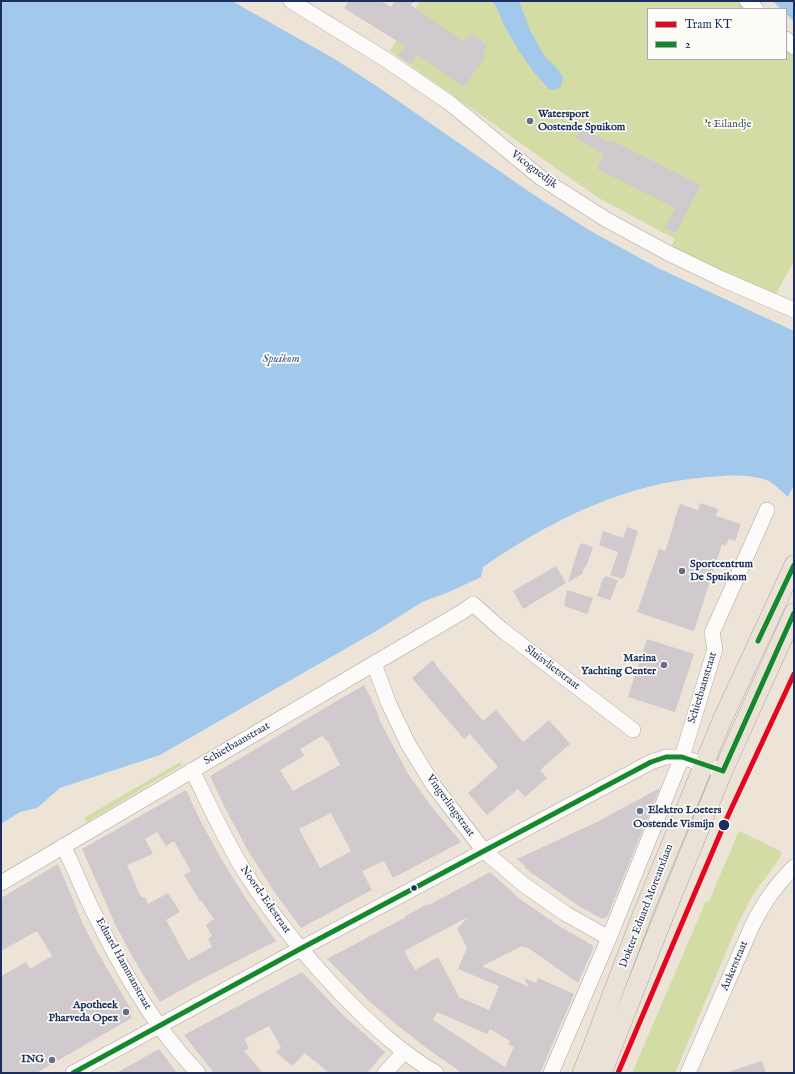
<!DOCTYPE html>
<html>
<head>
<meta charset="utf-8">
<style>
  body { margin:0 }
  #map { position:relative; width:795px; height:1074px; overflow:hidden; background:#ede4d7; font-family:"IM FELL English",serif }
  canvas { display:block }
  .frame { position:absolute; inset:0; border:2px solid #1b2f5e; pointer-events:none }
  .legend { position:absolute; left:647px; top:8px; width:140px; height:52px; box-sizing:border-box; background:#fdfcf7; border:1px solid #a3aaba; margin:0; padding:5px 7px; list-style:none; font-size:12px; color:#1b2f5e }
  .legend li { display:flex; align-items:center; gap:8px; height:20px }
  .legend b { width:20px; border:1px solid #a3aaba }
</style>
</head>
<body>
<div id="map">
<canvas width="795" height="1074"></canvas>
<div class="frame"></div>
<ul class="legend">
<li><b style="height:5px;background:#e40521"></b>Tram KT</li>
<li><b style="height:5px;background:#15882e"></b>2</li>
</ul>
</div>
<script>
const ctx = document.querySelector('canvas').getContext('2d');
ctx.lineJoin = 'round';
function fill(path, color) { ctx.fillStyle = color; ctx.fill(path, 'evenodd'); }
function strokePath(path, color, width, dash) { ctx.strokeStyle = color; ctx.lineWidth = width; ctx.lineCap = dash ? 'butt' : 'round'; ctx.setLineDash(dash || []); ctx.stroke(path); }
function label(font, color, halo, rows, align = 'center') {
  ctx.font = font + ' "IM FELL English",serif'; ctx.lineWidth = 3.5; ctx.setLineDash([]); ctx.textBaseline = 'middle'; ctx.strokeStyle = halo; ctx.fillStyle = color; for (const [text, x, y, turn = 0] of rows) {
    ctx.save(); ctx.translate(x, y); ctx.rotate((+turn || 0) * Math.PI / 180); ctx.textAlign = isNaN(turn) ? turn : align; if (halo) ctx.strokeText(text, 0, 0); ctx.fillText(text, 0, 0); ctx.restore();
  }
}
fill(new Path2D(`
  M420,1H739L747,9H648V59H786V46L794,54V261L775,296L670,248L675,239L597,197L390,51Z
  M180,762L182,765L87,822L84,818Z
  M739,831L782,852L779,859L751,898L738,924L675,1073H632L706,901H709Z`), '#d2dca4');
fill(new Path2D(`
  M1,1H232L333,58L375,85L531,193L589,230L658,268L794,331V485L788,497C782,492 774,483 767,480C749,474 728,475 709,477C625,483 551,520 483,567L481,577L449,592L422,602L378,630L160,755L60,788L37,808L20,812L1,824Z
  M491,1H519L530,30L545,57L556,67L563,77V80L560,88L554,90L549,89L533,71L519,51L505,27L496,6Z
  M773,1H794V22L786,14V9H781Z`), '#a2c8eb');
fill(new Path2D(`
  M349,1H382L391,7L395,1H414L411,5L464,42L470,33L487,45L484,49L486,50L483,55L485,57L464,87L418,55L411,64L398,55L405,46L344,8Z
  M581,128L610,143L611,140L700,185L676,233L665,228L675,208L597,169L604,154L576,138Z
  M700,503L718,509L716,516L741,524L735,541L729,539L725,546L722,544L694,631L637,612L659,549L665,551L674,524H673L680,504L698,510Z
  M627,527L638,531L624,578L623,577L622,579L610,575L618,552L599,545L603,531L623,538Z
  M582,543L593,547L586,567L585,566L582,574L568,582L580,544L582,545Z
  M556,566L566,583L523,609L513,591Z
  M605,576L618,580L611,599L610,600L597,596L603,578L604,579Z
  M567,590L593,598L587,614L564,606Z
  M647,639L694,654L675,712L628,697Z
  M433,660L438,668L483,721L496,710L523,742L549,720L570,744L540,770L547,778L525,797L518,789L487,815L468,793L498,767L470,734L464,739L412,678Z
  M364,685L372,700H371L377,711L379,716L378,717L408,774L435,811L461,842L393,878L384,861L362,871L372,890L301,928L273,890L247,849L223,804L210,776ZM322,736L329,743L340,765L293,791L280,770L304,756L300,749ZM331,813L351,851L320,868L299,829Z
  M660,788L607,917L602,919L579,906L530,872L524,867L525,866L517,859L595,823Z
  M186,790L200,820L222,860L246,899L276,941L194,983L160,1002L133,958L116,926L82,849ZM157,832L166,846L174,841L191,871L184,875L200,901L201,900L214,919L206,925L212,936L208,939L212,947L188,960L166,920L180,912L168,893L148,904L145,897L143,898L140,895L127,865L153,854L145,839Z
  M58,864L83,924L98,953L132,1011L130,1013L132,1018L36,1073H1V976L26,962L30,969L52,956L37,931L1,951V898Z
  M490,872L520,899L559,926L592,945L593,949L578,983L527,947L526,948L522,946L482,966L529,987L524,978L536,983L538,978L574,994L540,1073H462L425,1047L392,1021L368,1000L327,959L406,917L405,916L417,910L428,904L429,905ZM468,917L457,929L467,948L458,969L499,986L489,1010L459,997L438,957L415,970L404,951ZM437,1012L487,1034L490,1029L510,1041L508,1044L514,1047L505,1067L433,1020Z
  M302,972L343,1015L385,1052L367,1073H329L305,1053L292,1066L276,1052L281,1047L269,1026L244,1039L249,1048L244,1051L263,1073H214L184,1035Z
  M159,1049L177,1073H116L134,1063Z
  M762,1061L766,1073H732L731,1071Z`), '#d0c9ce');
const minor = new Path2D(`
  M291,1L385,59L451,104L541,178L607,220L668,253L722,279L794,310
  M747,1L756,9
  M786,39L794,47
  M374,664L389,704L408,744L434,786L484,851L523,884L566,914L609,938
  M192,770C210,806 226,843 248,877C277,922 310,962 347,1000C374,1027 402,1053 436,1073
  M63,846C74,866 81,887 91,907C120,966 152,1025 198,1073
  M1,883L426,633L462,612L473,604L501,629L633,730
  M73,1073L300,949L651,762L666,757H682L723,771
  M385,1073L404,1052
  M551,1073L609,938L682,757L715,649L712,633L767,510
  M688,1073L752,926C764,902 775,886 794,867`);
const major = new Path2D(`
  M582,1073L592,1048L644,910L723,718L794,565
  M602,1073L659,928L723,771L794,613`);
strokePath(minor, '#a9a6a5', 16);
strokePath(major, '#a9a6a5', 20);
strokePath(minor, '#fcfbf9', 15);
strokePath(major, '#ebe2d7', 19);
strokePath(new Path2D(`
  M758,641L794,565
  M73,1073L300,949L651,762L666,757H682L723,771L794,613`), '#15882e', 5);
strokePath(new Path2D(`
  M618,1073L726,820L794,674`), '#e40521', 5);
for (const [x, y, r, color] of [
  [530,121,4,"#646e88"],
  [682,571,4,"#646e88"],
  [664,665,4,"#646e88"],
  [640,811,4,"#646e88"],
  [724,825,6,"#1b2f5e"],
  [414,888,3.5,"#1b2f5e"],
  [126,1012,4,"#646e88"],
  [52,1060,4,"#646e88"]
]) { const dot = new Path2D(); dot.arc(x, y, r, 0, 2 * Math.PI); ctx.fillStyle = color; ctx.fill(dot); strokePath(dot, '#fdfcf7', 1.5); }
label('bold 11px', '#1b2f5e', '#fdfcf7', [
  ["Watersport",538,115],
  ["Oostende Spuikom",538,128],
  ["Sportcentrum",690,565],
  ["De Spuikom",690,578],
  ["Marina",656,659,"right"],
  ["Yachting Center",656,672,"right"],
  ["Elektro Loeters",648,811],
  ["Apotheek",118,1006,"right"],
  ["Pharveda Opex",118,1019,"right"],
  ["ING",44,1060,"right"]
], 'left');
label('11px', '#435865', '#fdfcf7', [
  ["'t Eilandje",728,125]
]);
label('11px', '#1b2f5e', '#fdfcf7', [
  ["Vicognedijk",534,170,37],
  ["Sluisvlietstraat",552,668,37],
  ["Schietbaanstraat",703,688,-73],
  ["Schietbaanstraat",237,744,-30],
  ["Vingerlingstraat",450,806,54],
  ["Noord-Edestraat",265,900,55],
  ["Dokter Eduard Moreauxlaan",647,906,-69],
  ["Eduard Hammanstraat",123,964,61],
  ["Ankerstraat",735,966,-67]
]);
label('bold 11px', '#1b2f5e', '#fdfcf7', [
  ["Oostende Vismijn",714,825]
], 'right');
label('italic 12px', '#3a598b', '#fdfcf7', [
  ["Spuikom",281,360]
]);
</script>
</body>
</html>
